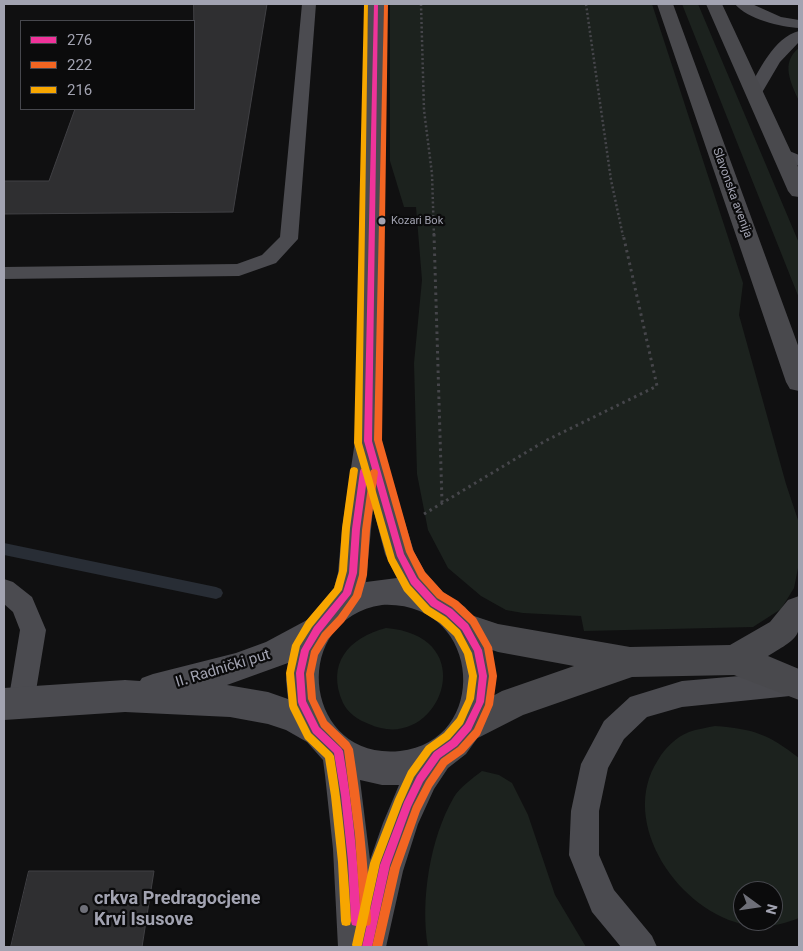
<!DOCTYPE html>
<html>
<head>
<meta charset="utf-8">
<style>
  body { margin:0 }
  #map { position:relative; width:803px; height:951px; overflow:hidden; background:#101011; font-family:Roboto,sans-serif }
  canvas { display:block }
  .frame { position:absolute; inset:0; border:5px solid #a2a3b1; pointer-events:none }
  .legend { position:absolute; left:20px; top:20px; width:175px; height:90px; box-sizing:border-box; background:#0b0b0c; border:1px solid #47484e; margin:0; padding:6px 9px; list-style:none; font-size:15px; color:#a2a3b1 }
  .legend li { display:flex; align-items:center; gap:10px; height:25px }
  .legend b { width:25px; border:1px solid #47484e }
  .north { position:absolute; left:733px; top:881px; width:50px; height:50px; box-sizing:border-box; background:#0b0b0c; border:1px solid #47484e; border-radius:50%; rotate:104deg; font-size:14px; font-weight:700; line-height:20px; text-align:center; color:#a2a3b1 }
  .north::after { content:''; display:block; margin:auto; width:18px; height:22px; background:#6f7079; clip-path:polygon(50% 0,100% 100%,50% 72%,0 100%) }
</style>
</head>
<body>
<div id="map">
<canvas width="803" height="951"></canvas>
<div class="frame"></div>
<ul class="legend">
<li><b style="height:6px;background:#ef339a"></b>276</li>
<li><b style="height:6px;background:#f26522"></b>222</li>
<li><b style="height:6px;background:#f7a600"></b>216</li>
</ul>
<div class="north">N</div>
</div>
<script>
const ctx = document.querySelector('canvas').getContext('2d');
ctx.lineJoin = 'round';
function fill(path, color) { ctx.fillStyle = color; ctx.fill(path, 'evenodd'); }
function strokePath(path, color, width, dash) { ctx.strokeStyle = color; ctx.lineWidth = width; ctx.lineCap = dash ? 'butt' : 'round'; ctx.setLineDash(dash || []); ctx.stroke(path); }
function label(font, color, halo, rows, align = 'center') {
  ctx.font = font + ' Roboto,sans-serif'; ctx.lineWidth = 4.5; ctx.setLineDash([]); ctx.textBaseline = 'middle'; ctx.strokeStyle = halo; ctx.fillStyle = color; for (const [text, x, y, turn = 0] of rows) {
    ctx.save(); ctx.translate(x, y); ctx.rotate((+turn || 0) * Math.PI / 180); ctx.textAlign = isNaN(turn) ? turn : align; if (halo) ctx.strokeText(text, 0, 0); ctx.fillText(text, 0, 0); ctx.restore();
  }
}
fill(new Path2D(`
  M390,4H652L743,283L739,315L786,484L799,523V563L794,588L781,609L753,627L584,631L581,616L523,613L506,610L481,596L448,568L428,530L417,474L414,363L422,280L416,207H404L390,161Z
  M682,4H698L799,243V298Z
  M799,48V101C791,83 780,63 799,48Z
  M386,628C486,636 438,756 369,724C358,720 348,713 343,703C326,664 348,638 386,628Z
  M715,726C754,729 768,734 799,758V918C783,924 765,929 747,925C680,913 617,823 658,760C665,748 676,737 689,732C697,729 706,728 715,726ZM743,891H773V921H743Z
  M482,771L499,775L512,783L528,815L555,895L586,947H428C420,901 430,838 454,797C460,787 473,778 482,771Z`), '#1c221e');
fill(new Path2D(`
  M4,543L216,587L221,589L223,593L221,597L216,599L4,555Z`), '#282d35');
const building = new Path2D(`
  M194,4H267L233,212L4,214V181H49L75,109H194Z
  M29,871H154L142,947H11Z`);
fill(building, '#2f2f31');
strokePath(building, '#404044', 1);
strokePath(new Path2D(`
  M421,4L424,110L432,174L434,236
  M586,4L611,180L623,236`), '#46464b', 2.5, [2, 2.5]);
strokePath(new Path2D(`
  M434,234L442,502
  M424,514L545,441L657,386L623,234`), '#46464b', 3, [2.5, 4]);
fill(new Path2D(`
  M302,4H316L298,239L276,263L239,276L4,279V267L237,264L262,255L280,237Z
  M735,4H752L781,17L799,20V28C781,27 747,19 735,4Z
  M799,31V42L780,62L760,96H750L747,93C758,72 774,37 799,31Z
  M782,148L799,155V166L776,157L774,153L776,149Z
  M4,579L13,582L32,597L46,630L34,703L30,712L21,716L12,712L8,703L20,630L13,612L4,604Z
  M797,671H799V699L790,696L682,707L647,717L624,739L608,768L599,811V855L614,890L652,936L657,947H621L592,912L569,855L571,811L581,764L604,721L630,697L682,681Z`), '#4b4b50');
fill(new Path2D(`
  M368,4H384L381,445L414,552L425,572L443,592L465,607L476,621L492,654L496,680L492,706L481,733L466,754L448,768L434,789L418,824L403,871L386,947H338L333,849L325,775L323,760L307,742L286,730L268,724L230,717L125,712L4,720V688L125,680L140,681L142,678L153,674L236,653L266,642L307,620L334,588L338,573L342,529L355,441ZM373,508L385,554L397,578L366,582ZM382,605C483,600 491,742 400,751C303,761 288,619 382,605ZM288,663L286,680L288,699L268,692L227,685ZM360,780L382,785H399L383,823L370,860Z`), '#4b4b50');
fill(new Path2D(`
  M657,4H673L799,348V391L790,389L786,382Z
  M706,4H722L799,169V197L792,196L788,191Z
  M799,596C802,636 802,636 768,656L799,669V700L734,675L632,677L523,715L468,743L456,738L451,727L456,716L502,691L574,666L498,652L454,637L450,627L454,617L465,613L498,624L630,647L730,645L770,622L788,600Z`), '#49494d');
fill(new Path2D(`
  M374,4H378L372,441L404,554L417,578L437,600L452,609L468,624L482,650L487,676L484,702L471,730L457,746L440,758L423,782L411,807L390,865L372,947H362L380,865L404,802L417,776L434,752L451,740L465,724L476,702L479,676L474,651L462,630L446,615L431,606L411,584L397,556L364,441Z
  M364,468L367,469L368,471L360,529L357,573L351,594L320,633L309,651L304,673L306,701L319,727L341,748L343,751C353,809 358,863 361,921L360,925L356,926L352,925L351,921L348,861L341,795L334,753L313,733L299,705L298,702L296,673L301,650L314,627L343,592L349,573L352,529L360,471L361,469Z`), '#ef339a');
fill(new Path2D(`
  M384,4H388L382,440L413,550L425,572L443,592L458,601L476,618L492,647L497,676L493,705L480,735L464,753L447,765L432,787L420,811L400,868L382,947H372L390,868L413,806L426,781L441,759L458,747L474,729L485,705L489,676L484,648L470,624L452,607L437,598L419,578L406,552L374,440Z
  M374,469L377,470L378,472L370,530L367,575L361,597L344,622L328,639L318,655L314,674L316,699L327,721L349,742L353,749C362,806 368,863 371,921L370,925L366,926L362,925L361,921L355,835L344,750L321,727L308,699L306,674L311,651L322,633L338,616L353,595L359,575L362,530L370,472L371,470Z`), '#f26522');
fill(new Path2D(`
  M364,4H368L362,443L395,558L410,585L430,607L446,617L460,630L472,653L477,676L474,699L463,724L450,739L432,752L414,777L402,804L380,863L362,945L361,947H353L352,945L370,863L395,799L408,771L426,746L444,733L457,718L466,699L469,676L464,654L454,636L440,623L424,613L404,591L388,561L354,443Z
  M354,467L357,468L358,470L350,528L347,571L342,590L312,627L300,646L294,673L297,705L311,733L332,753L334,756C343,811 348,865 351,921L350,925L346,926L342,925L341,921L338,862L331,796L325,758L305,739L290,709L289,706L286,673L292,645L306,621L334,588L339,571L342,528L350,470L351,468Z`), '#f7a600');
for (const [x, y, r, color] of [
  [382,221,4.5,"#a2a3b1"],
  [84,909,5,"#6f7079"]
]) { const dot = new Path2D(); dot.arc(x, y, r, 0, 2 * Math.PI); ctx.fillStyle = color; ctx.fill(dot); strokePath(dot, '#0b0b0c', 2); }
label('11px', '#a2a3b1', '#0b0b0c', [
  ["Kozari Bok",391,221]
], 'left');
label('12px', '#a2a3b1', '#0b0b0c', [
  ["Slavonska avenija",732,193,70]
]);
label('15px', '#a2a3b1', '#0b0b0c', [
  ["II. Radnički put",223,669,-17]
]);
label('bold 18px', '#a2a3b1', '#0b0b0c', [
  ["crkva Predragocjene",94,899],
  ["Krvi Isusove",94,920]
], 'left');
</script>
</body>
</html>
